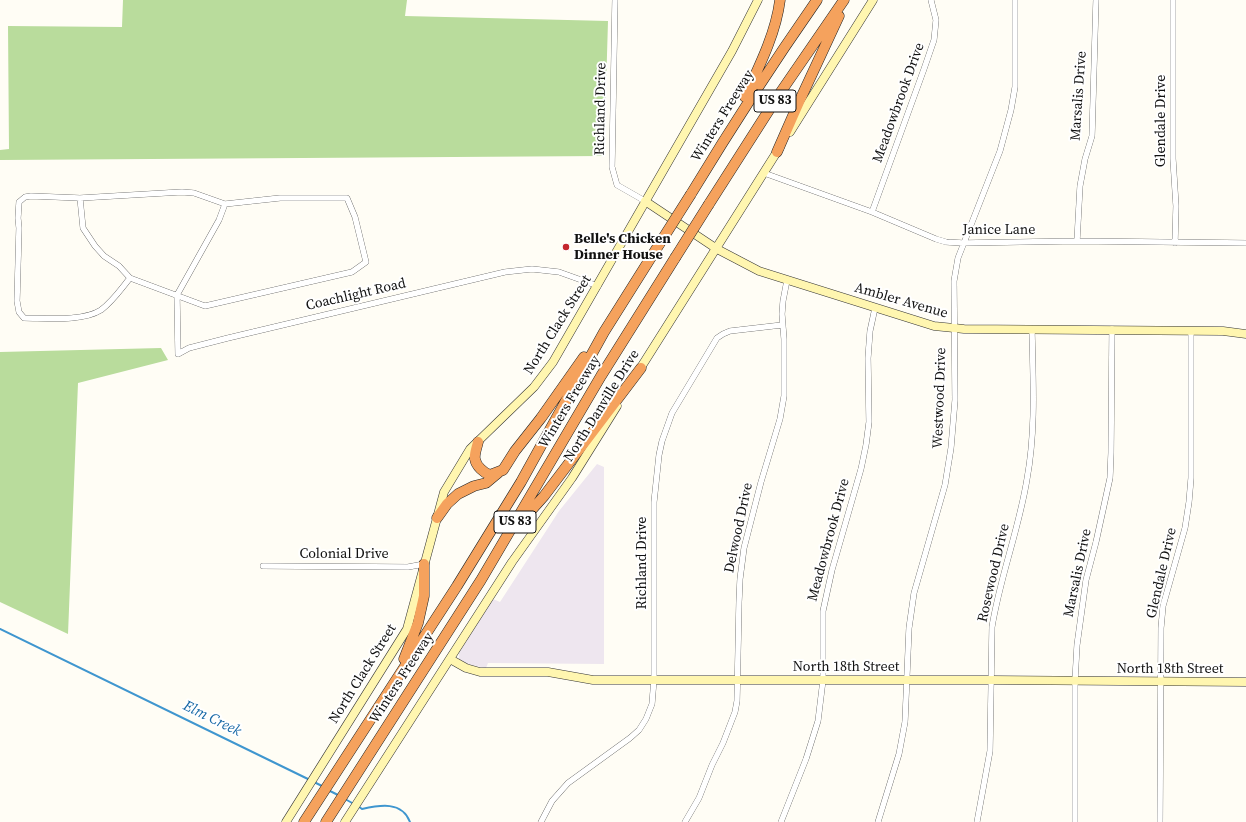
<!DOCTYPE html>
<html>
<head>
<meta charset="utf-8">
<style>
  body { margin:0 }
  canvas { display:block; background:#fffdf5 }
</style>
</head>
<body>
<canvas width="1246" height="822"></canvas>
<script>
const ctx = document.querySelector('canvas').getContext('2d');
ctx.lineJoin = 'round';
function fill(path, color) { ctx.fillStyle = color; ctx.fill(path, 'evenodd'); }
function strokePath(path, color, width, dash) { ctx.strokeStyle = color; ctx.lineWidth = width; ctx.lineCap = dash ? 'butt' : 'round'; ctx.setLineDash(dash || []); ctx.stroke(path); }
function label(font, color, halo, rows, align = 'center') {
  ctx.font = font + ' "Source Serif 4",serif'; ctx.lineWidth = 4; ctx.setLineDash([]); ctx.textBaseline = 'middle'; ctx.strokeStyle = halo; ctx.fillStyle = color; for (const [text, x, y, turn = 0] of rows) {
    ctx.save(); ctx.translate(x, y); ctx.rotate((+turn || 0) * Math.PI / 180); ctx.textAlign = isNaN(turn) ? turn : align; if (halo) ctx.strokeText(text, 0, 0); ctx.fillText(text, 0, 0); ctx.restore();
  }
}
fill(new Path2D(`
  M597,464L604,467V664L488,663L486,668L467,664L459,659V653L493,599L500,602L559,511Z`), '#eee6ef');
fill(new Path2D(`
  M123,0H407L405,16L608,21L604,156L0,160V150L9,149L8,26L122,27Z
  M161,348L168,360L78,383L68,634L0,602V352Z`), '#b9dc9c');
strokePath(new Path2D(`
  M0,629L310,780
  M314,782L322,786
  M328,790L340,796
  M345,799L354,804
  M358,806L362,809C380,805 402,801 410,822`), '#3f96cf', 2);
const street = new Path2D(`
  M615,0L612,167L617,185L645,201
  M1173,0V159L1176,206L1175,243
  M764,173L872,212L936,239L946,242L963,243L1077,241L1246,243
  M80,198L83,228L95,246L104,256L119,266L130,278L205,306L352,272L366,262L355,217L347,198H280L225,204L219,220L177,295L178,354L189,348L228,338L505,272L532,269L559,272L598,286
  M872,212L924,69L934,40L936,20L931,0
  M1077,241L1080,186L1085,159L1092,136L1096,0
  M130,278C121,289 113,301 101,310C82,322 46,318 24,318L19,312L17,301L19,228L18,218L19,202L25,197L31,196L80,198L182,192L194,193L225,204
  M263,566L408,567L424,564
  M541,822L552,801L568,783L630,738L639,730L646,719L652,704L654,679V502L659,455L662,441L672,413L717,338L723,334L730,331L782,325
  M685,822L699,798L712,765L723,743L735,712L737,701L739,602L740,579L744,548L761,482L780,419L784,396V339L782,314L783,301L787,280
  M781,822L806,759L818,721L823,680V611L832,570L861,469L866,445L869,422L868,358L870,331L875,308
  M878,822L899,754L905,722L909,628L914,593L945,485L951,448L955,400L954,281L958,258L1000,151L1011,110L1015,87V0
  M977,822L990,751L992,627C1000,577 1019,529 1027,479C1036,430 1033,379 1032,330
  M1075,822V681L1077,645L1086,580L1096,542L1110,478L1111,453L1112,329
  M1160,822L1161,628L1163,606L1185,528L1189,502L1191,478V331`);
const secondary = new Path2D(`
  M790,132L873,0
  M645,201L717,249L759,271L934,326L964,329L1223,331L1246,334
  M638,372L780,147
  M450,659L466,668L480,672H548L593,680H992L1246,682
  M286,822L407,629L444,492L470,449L534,387L553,362L732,51L758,0
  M345,822L512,562L572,478L617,406`);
const highway = new Path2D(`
  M745,97C759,67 776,33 780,0
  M777,152L799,102L839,16
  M691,194C731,128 773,63 817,0
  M709,204L778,96L844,0
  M478,442C477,447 474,454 475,459C476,466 484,473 490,475L503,470L515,451L541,418L584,357
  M437,518L447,504L458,494L474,486L486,483L498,473
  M518,525L544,496L641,368
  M404,659L418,623L424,596V564
  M304,822L457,586L521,482L604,332L660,243
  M326,822L481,580L601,376L675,258`);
strokePath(street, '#444', 6);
strokePath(secondary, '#333', 9);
strokePath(highway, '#222', 11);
strokePath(street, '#fff', 5.5);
strokePath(secondary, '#fff6b0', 8);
strokePath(highway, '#f5a25d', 10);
const highwayBridge = new Path2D(`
  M660,243L691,194
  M675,258L709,204`);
strokePath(highwayBridge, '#222', 11, []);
strokePath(highwayBridge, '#f5a25d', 10);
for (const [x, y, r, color] of [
  [566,247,4,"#c4262e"]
]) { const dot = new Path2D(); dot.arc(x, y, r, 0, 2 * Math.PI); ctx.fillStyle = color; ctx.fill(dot); strokePath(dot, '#fff', 1.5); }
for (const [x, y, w] of [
  [775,101,42],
  [515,522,42]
]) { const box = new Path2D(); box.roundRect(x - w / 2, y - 11, w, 22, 3); ctx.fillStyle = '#fff'; ctx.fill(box); strokePath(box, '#111', 1); }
label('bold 13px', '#111', null, [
  ["US 83",775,101],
  ["US 83",515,522]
]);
label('14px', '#111', '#fff', [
  ["Marsalis Drive",1079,96,-86],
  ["Meadowbrook Drive",899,103,-70],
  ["Richland Drive",601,109,-89],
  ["Winters Freeway",723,116,-58],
  ["Glendale Drive",1161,121,-90],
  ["Janice Lane",999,230],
  ["Coachlight Road",356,295,-13],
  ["Ambler Avenue",901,301,16],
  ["North Clack Street",558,325,-58],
  ["Westwood Drive",940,398,-88],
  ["Winters Freeway",570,402,-59],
  ["North Danville Drive",602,406,-58],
  ["Delwood Drive",739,528,-78],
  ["Meadowbrook Drive",829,540,-75],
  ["Colonial Drive",344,554],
  ["Richland Drive",642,563,-90],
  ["Rosewood Drive",994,573,-77],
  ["Marsalis Drive",1078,573,-78],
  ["Glendale Drive",1162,573,-77],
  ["North 18th Street",846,667],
  ["North 18th Street",1170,669],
  ["North Clack Street",363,674,-58],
  ["Winters Freeway",402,678,-57]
]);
label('bold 14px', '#111', '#fff', [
  ["Belle's Chicken",574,239],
  ["Dinner House",574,255]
], 'left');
label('italic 15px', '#1768a6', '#fff', [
  ["Elm Creek",212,719,26]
]);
</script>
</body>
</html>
